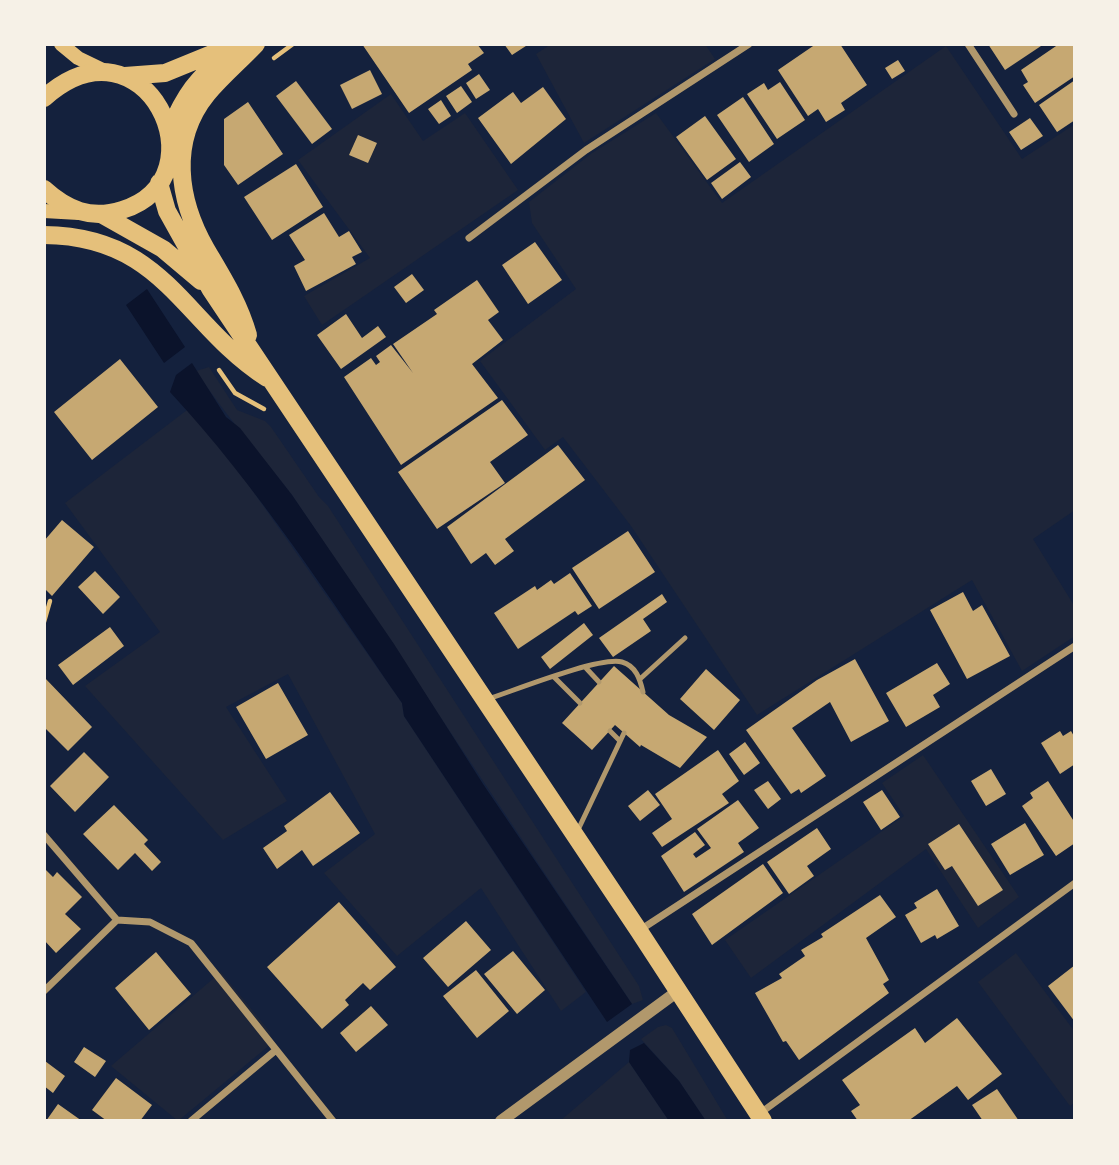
<!DOCTYPE html>
<html>
<head>
<meta charset="utf-8">
<style>
  body { margin:0 }
  #map { position:relative; width:1119px; height:1165px; overflow:hidden; background:#14213d; font-family:"Source Serif 4",serif }
  canvas { display:block }
  .frame { position:absolute; inset:0; border:46px solid #f6f1e7; pointer-events:none }
</style>
</head>
<body>
<div id="map">
<canvas width="1119" height="1165"></canvas>
<div class="frame"></div>
</div>
<script>
const ctx = document.querySelector('canvas').getContext('2d');
ctx.lineJoin = 'round';
function fill(path, color) { ctx.fillStyle = color; ctx.fill(path, 'evenodd'); }
function strokePath(path, color, width, dash) { ctx.strokeStyle = color; ctx.lineWidth = width; ctx.lineCap = dash ? 'butt' : 'round'; ctx.setLineDash(dash || []); ctx.stroke(path); }
fill(new Path2D(`
  M551,44H705L715,59L584,143L536,54Z
  M946,46L1022,159L1075,124V510L1033,539L1075,607V636L1022,671L972,580L757,715L631,526L563,437L545,450L480,361L576,289L532,223L529,202L592,153L656,113L722,203Z
  M391,94L423,141L465,113L518,190L322,325L304,296L370,258L298,160Z
  M209,367L237,410L265,421L271,427L319,497L328,506L639,986L643,1000L632,1004L292,495C259,453 225,415 196,371Z
  M187,410L226,453L402,703L404,716L586,992L561,1011L481,888L397,956L324,873L375,834L288,674L226,707L287,801L223,840L85,686L160,632L65,503Z
  M923,755L1019,897L978,928L926,849L751,978L725,940L904,816L882,783Z
  M1016,953L1075,1032V1102L1070,1106L978,982Z
  M221,972L270,1032L271,1044L178,1121L111,1066Z
  M666,1025L672,1028L728,1121H706L679,1081L641,1039L658,1027Z
  M629,1062L669,1121H560Z`), '#1d2539');
fill(new Path2D(`
  M147,289L185,347L164,363L126,305Z
  M192,363L226,417L240,428L292,495L394,644L483,784L632,1004L607,1022L404,716L402,703C328,596 258,487 170,392L176,375Z
  M644,1043L679,1081L706,1121H669L629,1062L630,1050Z`), '#0b132b');
fill(new Path2D(`
  M362,44H477L484,53L468,64L472,70L409,113Z
  M504,44H529L512,55Z
  M816,44L824,46L840,44L867,85L841,103L845,110L826,122L818,109L808,116L778,70Z
  M988,44H1044L1005,70Z
  M1059,44H1075V76L1035,103L1023,85L1028,82L1021,70Z
  M898,60L905,71L892,79L885,68Z
  M370,70L382,94L352,109L340,85Z
  M479,74L490,90L476,99L466,83Z
  M1075,80V120L1057,132L1039,105Z
  M296,81L332,129L312,144L276,96Z
  M780,82L805,120L777,139L747,94L764,83L768,90Z
  M461,86L472,102L457,113L446,96Z
  M543,87L566,119L511,164L478,118L513,92L521,103Z
  M743,97L774,144L749,162L717,115Z
  M441,100L451,116L439,124L428,109Z
  M248,102L283,154L238,185L224,165V119Z
  M705,116L736,159L707,180L676,137Z
  M1030,118L1043,136L1021,150L1009,132Z
  M358,135L377,143L368,163L349,155Z
  M740,162L751,177L722,199L711,183Z
  M296,164L323,207L272,240L244,197Z
  M324,213L339,237L349,231L362,252L352,257L356,264L306,291L294,266L305,260L289,235Z
  M535,242L562,280L528,304L502,265Z
  M412,274L424,290L406,303L394,287Z
  M477,280L499,312L488,320L503,340L472,364L498,398L401,465L344,377L371,358L376,365L380,362L376,356L391,345L413,373L393,344L437,314L434,310Z
  M346,314L362,338L378,326L386,337L341,369L317,335Z
  M120,359L158,407L92,460L54,412Z
  M502,400L528,435L490,462L505,483L437,529L398,472Z
  M558,445L585,480L505,539L514,551L495,565L486,553L471,564L447,527Z
  M62,520L94,547L52,596L44,588V541Z
  M628,531L655,572L599,609L572,568Z
  M95,571L120,597L103,614L78,587Z
  M570,573L592,606L578,615L575,611L518,649L494,613L535,586L537,590L551,580L554,584Z
  M963,592L973,611L982,605L1010,656L967,679L930,610Z
  M662,594L667,602L643,619L651,631L613,657L599,638Z
  M584,623L593,635L550,669L541,657Z
  M110,627L124,646L73,685L58,665Z
  M855,659L889,721L851,742L830,702L792,728L826,776L801,793L799,789L791,794L746,730L817,680Z
  M937,663L950,684L933,695L940,707L906,727L886,693Z
  M614,666L669,715L707,737L680,768L641,745L640,747L615,725L592,750L562,723Z
  M706,669L740,700L714,730L680,699Z
  M44,677L92,727L68,751L44,727Z
  M278,683L308,735L266,759L236,707Z
  M1060,731L1063,736L1071,731L1075,738V764L1060,774L1041,743Z
  M745,742L760,763L744,775L729,754Z
  M718,750L739,781L722,794L729,803L662,847L652,833L672,819L655,794Z
  M84,752L109,777L75,812L50,786Z
  M991,769L1006,794L986,806L971,781Z
  M768,781L781,799L768,809L754,790Z
  M1048,781L1075,823V843L1056,856L1022,806L1033,798L1030,793Z
  M648,790L660,805L640,821L628,806Z
  M882,790L900,817L881,830L863,802Z
  M330,792L360,833L313,866L302,850L277,869L263,848L287,831L284,826Z
  M738,800L759,828L738,843L744,852L684,892L661,856L695,832L705,845L693,854L696,858L711,848L697,829Z
  M114,805L148,840L144,844L161,862L152,871L135,853L118,870L83,834Z
  M1025,823L1044,855L1010,875L991,844Z
  M959,824L1003,890L978,906L952,866L945,870L928,844Z
  M817,828L831,849L807,866L814,876L789,894L767,862Z
  M763,864L783,893L712,945L692,914Z
  M44,868L53,877L57,872L82,897L65,914L81,929L56,953L44,940Z
  M937,889L959,926L937,939L935,935L921,943L905,915L917,908L914,903Z
  M880,895L896,917L866,938L889,980L883,984L889,993L799,1060L786,1041L783,1042L755,993L782,978L779,974L805,956L801,950L823,937L821,934Z
  M339,902L396,967L370,990L363,983L345,1000L349,1005L322,1029L267,967Z
  M466,921L491,950L448,987L423,958Z
  M513,951L545,990L517,1014L484,974Z
  M156,952L191,994L149,1030L115,988Z
  M1075,965V1022L1048,986Z
  M476,970L509,1011L477,1038L443,996Z
  M371,1006L388,1025L356,1052L340,1033Z
  M957,1018L1002,1074L968,1100L957,1086L908,1121H858L851,1111L860,1105L842,1080L915,1028L925,1043Z
  M84,1047L106,1061L95,1077L74,1062Z
  M45,1061L65,1076L53,1093L44,1086Z
  M116,1078L152,1105L140,1121H107L92,1110Z
  M997,1089L1019,1121H983L972,1105Z
  M58,1104L82,1121H46Z`), '#c6a872');
strokePath(new Path2D(`
  M274,58L293,44
  M219,370L235,393L264,409
  M44,622L50,601`), '#e5c07b', 4.5);
strokePath(new Path2D(`
  M586,668L599,682
  M554,677L580,703
  M640,679L685,638
  M488,699C513,691 600,656 622,662C636,666 640,679 643,692
  M610,731L620,741
  M577,832L624,733`), '#b1986c', 5);
strokePath(new Path2D(`
  M968,44L1014,114
  M469,238L586,150L749,44
  M44,835L117,920
  M640,930L1075,646
  M44,991L117,920L150,922L191,943L333,1121
  M759,1114L1075,883
  M191,1121L276,1050`), '#b1986c', 7);
strokePath(new Path2D(`
  M501,1121L678,991`), '#b1986c', 12);
strokePath(new Path2D(`
  M61,44L78,58L107,72
  M44,211L79,213`), '#e5c07b', 14);
strokePath(new Path2D(`
  M125,76L165,73L236,44
  M44,98C144,8 226,178 122,210C91,220 67,210 44,189
  M170,130C185,94 197,79 227,53
  M159,183L167,211L211,290L639,931L763,1121
  M101,214L163,249L201,281
  M44,235C165,236 183,324 267,378
  M248,335C239,303 223,278 206,249C178,200 169,141 207,94C222,76 240,61 256,44`), '#e5c07b', 18);
</script>
</body>
</html>
